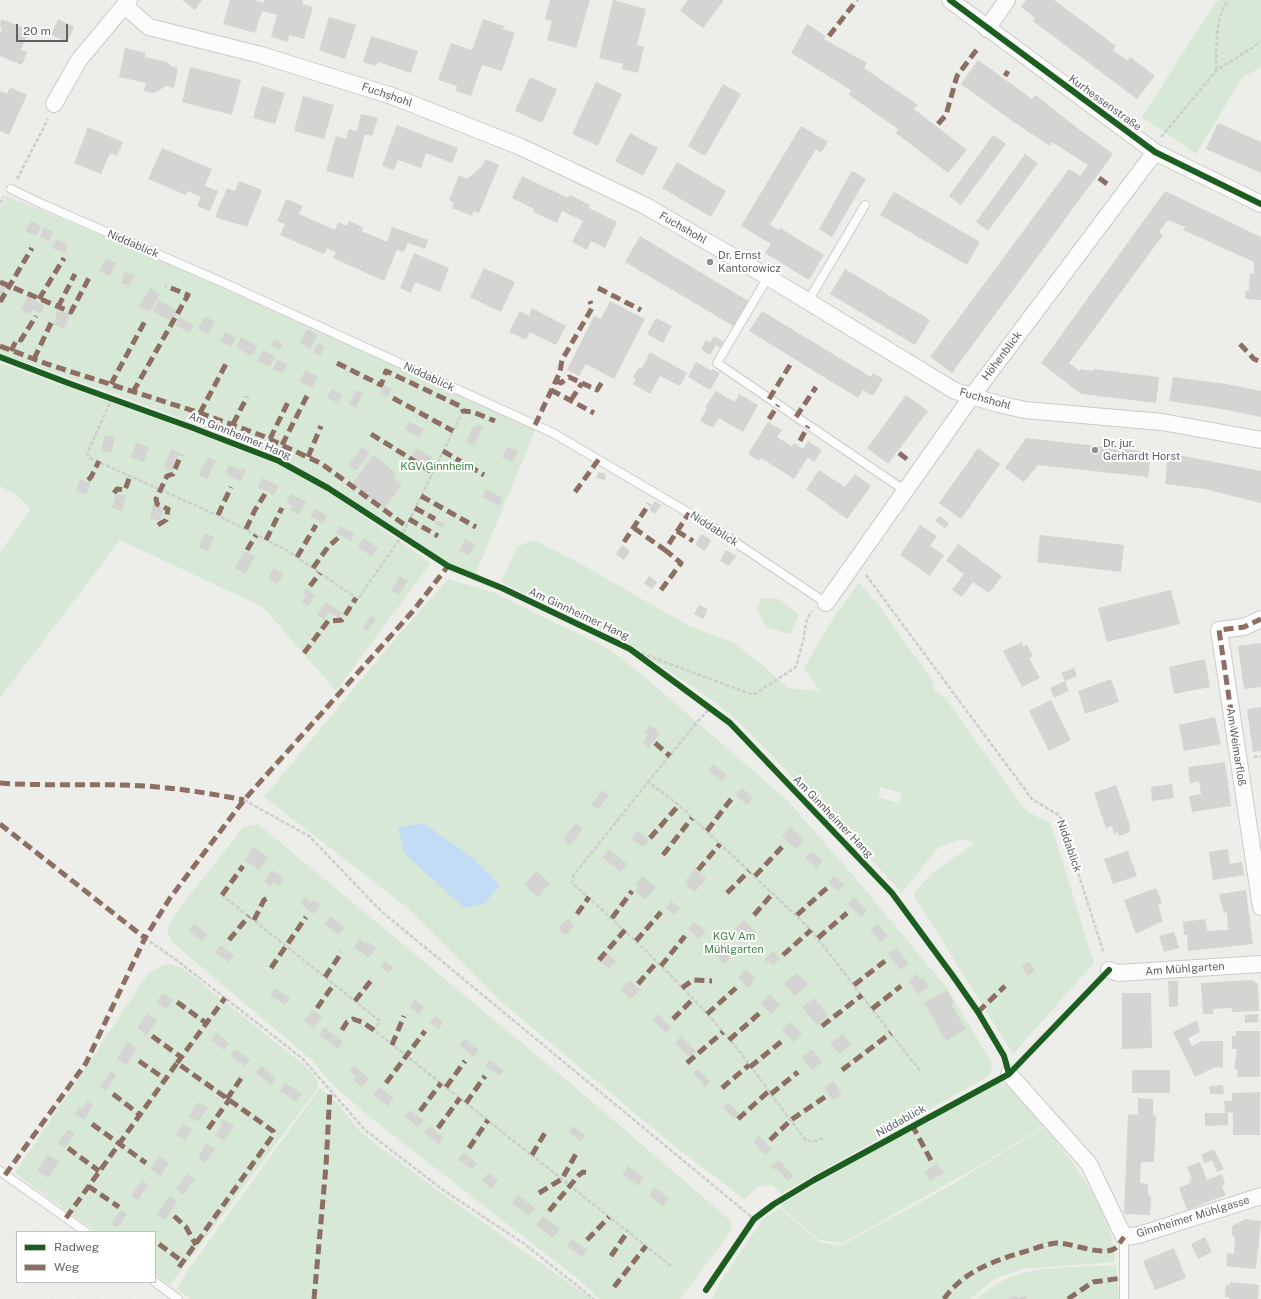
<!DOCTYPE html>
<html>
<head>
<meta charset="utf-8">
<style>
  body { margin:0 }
  #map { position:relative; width:1261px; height:1299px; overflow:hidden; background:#edede9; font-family:"Public Sans",sans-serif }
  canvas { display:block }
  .legend { position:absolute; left:16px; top:1231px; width:140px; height:52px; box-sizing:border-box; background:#fff; border:1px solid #bfc0c2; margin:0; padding:5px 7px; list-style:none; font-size:12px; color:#5e6166 }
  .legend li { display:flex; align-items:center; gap:8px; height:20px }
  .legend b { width:20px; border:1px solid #bfc0c2 }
  .scale { position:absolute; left:16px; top:24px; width:52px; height:18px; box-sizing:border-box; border:2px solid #5e6166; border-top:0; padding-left:5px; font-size:12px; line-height:14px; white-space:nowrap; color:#5e6166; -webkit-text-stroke:3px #fff; paint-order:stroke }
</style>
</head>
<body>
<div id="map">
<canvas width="1261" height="1299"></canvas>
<ul class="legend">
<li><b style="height:5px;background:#1b5e20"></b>Radweg</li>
<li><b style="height:5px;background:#8d6e63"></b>Weg</li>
</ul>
<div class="scale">20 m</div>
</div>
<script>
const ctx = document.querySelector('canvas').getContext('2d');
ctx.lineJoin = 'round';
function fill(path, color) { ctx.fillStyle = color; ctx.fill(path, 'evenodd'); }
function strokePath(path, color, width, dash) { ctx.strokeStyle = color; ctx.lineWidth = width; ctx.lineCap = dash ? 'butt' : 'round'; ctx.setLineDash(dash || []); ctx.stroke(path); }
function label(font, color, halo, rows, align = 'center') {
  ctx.font = font + ' "Public Sans",sans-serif'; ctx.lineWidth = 4; ctx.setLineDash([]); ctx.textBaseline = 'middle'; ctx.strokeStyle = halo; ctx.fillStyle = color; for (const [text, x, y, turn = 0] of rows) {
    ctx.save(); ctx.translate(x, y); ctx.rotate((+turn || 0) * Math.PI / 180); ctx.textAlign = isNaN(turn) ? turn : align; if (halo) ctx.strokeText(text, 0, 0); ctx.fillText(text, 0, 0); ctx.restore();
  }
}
fill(new Path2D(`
  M1217,0H1261V67L1242,78L1196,154L1142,117Z
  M7,196L160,260L533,427L535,431L475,575L454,567L325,482L284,460L254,446L115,394L0,354V208Z
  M0,363L191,431L277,464L306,478L327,491L431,563L336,691L263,607L120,540L0,698V552L31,510L18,496L0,486Z
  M533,540L581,564L687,625L732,642L760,663L788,688L820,691L804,668L829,625L859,582L879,606L934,683L933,689L946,699L1024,808L1037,817L1050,822L1094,963L1013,1054L913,894L931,874L975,843L960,839L939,847L902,893L843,829L741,724L715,702L633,646L501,582L517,547ZM880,787L902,793L899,803L878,797Z
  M448,579L495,593L611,650L647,679L786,799L852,874L946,987L992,1063L990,1075L781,1194L772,1185L757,1187L745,1200L667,1140L499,1000L409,909L264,797L389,646Z
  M762,598L779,599L799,615L790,634L766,627L757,608Z
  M258,824L569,1082L731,1221V1231L680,1299H599L578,1279L367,1115L328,1080L314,1062L172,942L167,933L172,918L243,827Z
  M165,964L174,965L185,970L303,1064C311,1071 318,1077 318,1088L170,1285L155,1274V1232H96L15,1173L148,974Z
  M999,1083L1013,1085L1043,1122L1042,1127L989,1160L843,1243L819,1240L781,1207L783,1203L930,1119Z
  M320,1088L338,1104L360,1131L381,1148L443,1194L592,1299H191L177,1289L188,1270Z
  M1044,1127C1073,1161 1115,1216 1115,1262L1022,1269L995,1279L970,1299H712L719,1284L763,1219L780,1208L819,1242L841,1246L953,1184Z
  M1116,1265L1119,1299H976C989,1289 1001,1280 1016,1275C1045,1266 1086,1267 1116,1265Z`), '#d8e8d6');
fill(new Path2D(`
  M423,823L472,857L500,885L485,903L464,908L404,853L398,828Z`), '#c1dcf4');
fill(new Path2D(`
  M182,0H202L195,10Z
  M230,0H254L264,3V0H303L302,4L313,7L304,39L289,35L288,42L271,37L277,15L262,11L255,33L223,24Z
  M550,0H590L576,48L547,40L552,21L545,19Z
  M613,0L646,9L637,45L644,47L638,73L622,69L623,64L599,58Z
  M688,0H724L703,28L680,11Z
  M1026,0H1054L1116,46L1113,50L1128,61L1130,57L1155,76L1137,99L1033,21L1035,18L1021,7Z
  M329,17L356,25L345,59L319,50Z
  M1,19L29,30L21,50L27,52L22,65L0,56V33L2,28L0,27Z
  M58,19L74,27L67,42L51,35Z
  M483,19L504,26L503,29L515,33L502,71L482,65L471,96L456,91L457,86L438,80L451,43L472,50Z
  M807,24L826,36L824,39L867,63L864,68L918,105L914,109L967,150L948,173L896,133L898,129L849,95L851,90L791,53Z
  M371,36L418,51L411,73L378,62L376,66L363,62Z
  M125,48L146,53L145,57L167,62L171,66L178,68L174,88L166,86L154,93L144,91L146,83L119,77Z
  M978,60L1032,99L1036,95L1068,121L1113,154L952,373L930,357L1069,169L1080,176L1088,165L1052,142L1050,146L1015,123L961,84Z
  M190,67L241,80L232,115L182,102Z
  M530,77L557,89L542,123L515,111Z
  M596,82L622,94L598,146L572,134Z
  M723,84L741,94L705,156L688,146Z
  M262,86L285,93L275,124L253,118Z
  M10,87L27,95L9,135L0,131V91L7,94Z
  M303,96L334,105L324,139L294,131Z
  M361,114L378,118L372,136L365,134L353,178L326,171L336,136L346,139L349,129L357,131Z
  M1218,123L1261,142V173L1206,149Z
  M397,125L458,148L452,163L426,153L421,168L398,160L394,170L382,166Z
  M801,126L828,142L821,153L816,149L770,225L779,230L780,228L824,255L809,280L765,253L771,244L741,226Z
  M88,127L123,142L117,156L110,153L101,174L74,163Z
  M630,133L658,148L643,176L615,161Z
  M993,135L1006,144L961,205L949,196Z
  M162,148L212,169L205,186L218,191L210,211L197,206L201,197L188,191L186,195L148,179Z
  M1025,154L1038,163L988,231L976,222Z
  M485,159L499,165L479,213L474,211L472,216L452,208L454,203L449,200L459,175L467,179L483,165Z
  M677,162L726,191L711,217L662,188Z
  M852,171L866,179L832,237L819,229Z
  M522,176L568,198L570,195L590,205L589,208L617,222L605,248L591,241L587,250L572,242L583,221L562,211L557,223L533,212L534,209L512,198Z
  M239,181L262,190L247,227L215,217L227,188L235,191Z
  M1165,191L1261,237V300L1245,299L1246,290L1249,291L1250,273L1254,274V262L1183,230L1185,227L1168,220L1159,232L1163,235L1069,363L1080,371V369L1094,371V369L1159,377L1156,403L1081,394L1041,363Z
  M894,192L980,242L967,265L880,215Z
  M286,199L303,206L299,214L335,230L338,222L347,226L349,221L363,227L362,231L387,242L392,227L428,240L425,249L408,243L404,252L397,250L384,281L333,258L336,252L327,248L324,254L280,235L285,224L277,221Z
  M31,221L41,226L36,236L25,231Z
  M44,227L53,232L49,241L40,237Z
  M640,236L750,302L735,327L625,262Z
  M56,239L68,245L65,253L52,248Z
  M414,253L449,268L440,292L415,282L411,293L400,288Z
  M106,258L116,263L109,276L99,271Z
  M484,268L515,282L501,312L470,297Z
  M845,269L930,320L915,345L830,294Z
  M125,272L134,276L129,286L121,283Z
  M0,284L6,287L0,299Z
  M150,288L160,294L150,312L139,307Z
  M27,297L44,305L41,314L32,309L30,314L21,310Z
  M159,300L178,311L172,322L153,311Z
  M610,301L645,319L614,379L586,364L579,376L567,370L594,316L601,319Z
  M532,308L566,326L556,345L530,332L526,340L509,332L520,311L529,316Z
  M58,309L70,315L64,329L53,324L57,316L55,315Z
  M762,311L871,377L873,373L883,379L873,396L863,390L858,398L749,331Z
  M205,316L215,322L207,335L198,329Z
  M179,317L194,325L190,333L175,325Z
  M656,318L672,326L663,343L647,334Z
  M307,329L318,335L310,349L300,343Z
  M225,332L236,338L231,347L220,341Z
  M714,336L724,342L720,348L716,345L710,355L701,349L706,340L710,342Z
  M241,337L257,346L251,356L236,347Z
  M274,339L283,344L279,350L271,345Z
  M318,343L325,346L320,356L313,352Z
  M263,350L275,356L270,367L258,361Z
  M650,352L687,373L680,386L660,376L650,394L633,384L636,379L633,377L639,367L642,368Z
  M277,360L287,364L283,374L273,369Z
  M696,362L712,371L713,369L720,373L710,390L688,377Z
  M306,370L318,377L312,388L299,381Z
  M1173,377L1226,384L1261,391V417L1222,409L1169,401Z
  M384,385L392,389L388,397L380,394Z
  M332,389L342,394L338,403L327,398Z
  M356,390L363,393L356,408L349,404Z
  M716,391L735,402L739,394L758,405L743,432L719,418L713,428L700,421L707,408L705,407Z
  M906,395L928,411L888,464L867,448Z
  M409,422L424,429L419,437L405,430Z
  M768,422L782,430L777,437L792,446L794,443L803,449L808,441L822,450L814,462L808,457L794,479L761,458L759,461L748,454Z
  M478,424L483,427L474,446L466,442L473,426L476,427Z
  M105,435L115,438L111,453L101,450Z
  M1026,438L1151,452L1148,477L1038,465L1024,482L1005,468Z
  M136,443L149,447L144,462L131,458Z
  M362,447L370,453L356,471L348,465Z
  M507,447L518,451L513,462L502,457Z
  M416,448L432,457L427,467L411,458Z
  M978,448L1000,464L961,519L939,503Z
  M171,449L179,452L173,471L164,468Z
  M1168,453L1261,471V503L1205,489L1165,484Z
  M373,455L396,473L393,478L402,485L384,509L352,484Z
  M207,457L216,461L207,479L199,475Z
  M229,465L241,470L242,468L246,469L241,481L225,474Z
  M819,470L845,487L855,474L871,486L847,519L806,489Z
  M598,472L606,474L605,480L596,478Z
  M262,478L279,486L274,495L258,487Z
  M80,479L90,483L86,495L76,491Z
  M486,489L503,498L499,506L482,497Z
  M116,494L126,496L122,511L112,508Z
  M291,494L306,502L299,515L290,510L292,506L286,502Z
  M655,501L661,505L655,514L649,509Z
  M153,505L164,508L160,521L150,518Z
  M315,508L327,516L323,524L310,516Z
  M939,516L949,523L945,529L935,521Z
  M437,520L445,524L442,528L435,524Z
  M920,525L937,536L930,546L944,555L930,576L900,555Z
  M340,526L354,534L351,541L336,533Z
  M205,533L214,537L208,551L199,547Z
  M701,534L711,540L705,551L695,545Z
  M1040,535L1124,545L1121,572L1037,562Z
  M364,538L378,548L372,557L358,547Z
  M465,539L475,544L469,556L459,551Z
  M958,544L1002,576L989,593L973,582L962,597L952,590L964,574L946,561Z
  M622,545L630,551L624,560L616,554Z
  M726,550L736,556L729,566L720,561Z
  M244,551L255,556L245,574L235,568Z
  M274,568L284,574L277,584L268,578Z
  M400,576L408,581L398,595L391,590Z
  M649,576L657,582L652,589L644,583Z
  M306,589L315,595L308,606L302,602L306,595L303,593Z
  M1171,590L1180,624L1107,642L1098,608Z
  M326,602L342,613L339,618L329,612L324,620L317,615Z
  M699,605L708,609L703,619L694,614Z
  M371,616L376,619L367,631L363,628Z
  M1022,642L1023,647L1027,645L1033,656L1029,658L1040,678L1022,687L1003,651Z
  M1261,643V687L1244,689L1238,646Z
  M1205,659L1210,687L1174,694L1169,667Z
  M1074,668L1077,676L1065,681L1061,673Z
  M1111,679L1119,702L1085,714L1078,691Z
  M1065,681L1069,691L1054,698L1050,688Z
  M1051,700L1071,740L1049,751L1029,711Z
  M1261,707V751L1253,752L1247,709Z
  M1215,717L1221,744L1184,751L1179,725Z
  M650,725L660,733L649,748L643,742L648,735L645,732Z
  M1225,762L1231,806L1192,812L1189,796L1201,794L1199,781L1190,783L1188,767Z
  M713,764L727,775L722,781L708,770Z
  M1172,784L1174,798L1152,801L1151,787Z
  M1116,785L1131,828L1129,829L1130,832L1119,836L1118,832L1114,834L1112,826L1106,828L1094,793Z
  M742,788L753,798L747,805L736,795Z
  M602,790L609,795L598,809L591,805Z
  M576,823L583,829L570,845L563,839Z
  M790,827L804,840L796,849L782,836Z
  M637,831L649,840L644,847L631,839Z
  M254,847L268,857L259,870L245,860Z
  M609,849L627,864L621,872L602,857Z
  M1228,849L1230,864L1242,862L1244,875L1213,880L1209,852Z
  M811,851L823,861L817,868L805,858Z
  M1128,851L1137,876L1113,884L1104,859Z
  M695,869L706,878L695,892L686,885L688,882L685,881Z
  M272,870L284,879L279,886L274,882L270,886L264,881Z
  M536,871L550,883L538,897L524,885Z
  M643,876L656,887L645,900L635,891L639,887L636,883Z
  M834,876L844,885L838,891L828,882Z
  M1156,888L1162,903L1158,905L1163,921L1136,934L1124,900Z
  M1246,890L1253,944L1188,951L1187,935H1184L1183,922L1205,919L1207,931L1228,930L1227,912L1224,913L1219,894Z
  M305,897L312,902L313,900L321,905L314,914L300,903Z
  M854,897L867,911L861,917L848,904Z
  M671,901L680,908L675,915L666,908Z
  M330,916L345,927L339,935L325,924Z
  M568,919L575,926L565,935L558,928Z
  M743,920L756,932L746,942L734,930Z
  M694,922L706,931L699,939L688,929Z
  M194,924L208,934L202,941L189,931Z
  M878,924L888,936L881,942L870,930Z
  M1174,932L1179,948L1164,952L1159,936Z
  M359,939L366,944L368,942L376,948L369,958L354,947Z
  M719,943L732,956L724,964L711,950Z
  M220,945L234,955L229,962L215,952Z
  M896,948L909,963L901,970L888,954Z
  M773,951L780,959L773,965L769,961L767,963L764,960Z
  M607,954L616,961L609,969L600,962Z
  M384,960L393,967L389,973L380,967Z
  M1029,961L1035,971L1028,976L1022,966Z
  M746,969L755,978L752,981L753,983L748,988L738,977Z
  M797,973L808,984L795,996L784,984Z
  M917,974L920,979L923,978L929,987L918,994L908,981Z
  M630,980L640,990L630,999L621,990Z
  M1252,980L1258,984L1259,1011L1232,1012V1008L1213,1009V1014H1203L1201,983Z
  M1168,981H1178V1006L1169,1007Z
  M275,988L290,998L285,1005L270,995Z
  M947,990L954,1002L951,1004L966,1029L946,1041L924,1003Z
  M163,993L173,1000L166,1009L156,1003Z
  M1122,993H1151L1152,1048L1122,1049Z
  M770,994L780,1005L771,1014L761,1003Z
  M814,998L828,1016L817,1025L802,1007Z
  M415,1000L424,1007L419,1014L410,1007Z
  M313,1010L322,1017L314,1028L304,1021Z
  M147,1014L157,1020L147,1035L137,1028Z
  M658,1014L671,1027L666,1033L653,1020Z
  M1258,1014V1022L1245,1023V1015Z
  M435,1016L443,1022L439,1029L430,1023Z
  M1197,1020L1200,1032L1188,1038L1192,1046L1202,1041H1223V1068L1215,1067L1195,1077L1173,1032Z
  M791,1022L802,1034L793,1042L782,1030Z
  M324,1027L343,1042L338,1049L319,1035Z
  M1236,1031H1260V1077H1237V1069H1234L1237,1049H1232V1036H1236Z
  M217,1032L229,1044L224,1050L211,1040Z
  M843,1034L851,1045L839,1054L830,1043Z
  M681,1036L696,1051L690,1057L675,1043Z
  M465,1039L479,1050L474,1057L459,1045Z
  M127,1042L137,1048L126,1065L117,1059Z
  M235,1049L250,1060L245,1066L230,1055Z
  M812,1049L822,1062L812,1070L802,1057Z
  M489,1060L504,1070L500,1076L485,1066Z
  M261,1066L276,1078L271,1085L256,1073Z
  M354,1066L369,1078L362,1087L353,1080L356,1077L350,1071Z
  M698,1069L710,1082L705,1087L693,1073Z
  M1132,1070H1170V1093H1132Z
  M111,1071L116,1075L106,1091L100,1087Z
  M833,1081L842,1094L833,1100L824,1088Z
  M285,1083L302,1094L297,1102L280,1091Z
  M1223,1085L1224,1094H1210L1209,1086Z
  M379,1087L394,1098L388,1106L373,1095Z
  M1260,1092V1135H1233V1113L1228,1112V1125L1205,1126V1113H1225L1224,1101H1232V1093Z
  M1138,1098L1153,1099V1115L1156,1116L1154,1162H1141L1140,1183L1148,1184V1195L1151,1196L1150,1215L1124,1214L1128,1114L1138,1115Z
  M87,1101L93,1105L84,1120L74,1114L79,1107L82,1109Z
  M199,1102L208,1108L198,1122L189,1116Z
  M728,1102L740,1115L734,1119L723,1107Z
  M410,1110L423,1120L418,1127L405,1117Z
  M223,1119L234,1126L224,1141L215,1135L222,1126L220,1124Z
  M184,1124L192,1130L185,1140L176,1134Z
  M430,1126L444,1138L439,1145L424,1133Z
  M573,1126L585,1135L580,1141L569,1132Z
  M68,1129L75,1134L65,1148L58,1143Z
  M759,1136L772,1149L765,1155L753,1142Z
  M206,1143L215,1149L205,1163L198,1158Z
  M1214,1149L1224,1169L1217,1172L1212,1160L1205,1164L1201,1155Z
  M463,1153L477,1163L472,1170L458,1159Z
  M48,1155L59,1162L48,1178L37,1170Z
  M159,1156L169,1163L160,1176L150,1169Z
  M779,1160L793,1176L788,1181L776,1168L774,1170L771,1167Z
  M1200,1162L1207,1180L1222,1174L1225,1184L1222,1186L1226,1195L1187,1210L1179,1188L1190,1183L1189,1180L1192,1179L1187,1167Z
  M937,1163L944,1173L930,1181L924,1172Z
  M628,1166L644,1178L638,1186L622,1174Z
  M488,1173L498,1180L492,1189L482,1181Z
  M187,1174L195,1179L183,1195L176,1189Z
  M142,1180L148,1185L138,1200L131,1196Z
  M654,1187L669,1198L663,1206L649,1195Z
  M518,1195L535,1208L529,1215L512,1203Z
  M170,1196L177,1202L165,1220L157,1214Z
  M121,1210L127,1214L117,1228L111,1224Z
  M543,1216L560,1229L553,1238L536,1225Z
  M1245,1219L1261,1221L1256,1269L1226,1266L1227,1253L1234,1254L1235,1238L1232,1234V1226Z
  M1205,1237L1212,1252L1198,1259L1191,1244Z
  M572,1239L587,1250L582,1257L567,1246Z
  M1174,1248L1186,1278L1155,1290L1143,1261Z
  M1230,1282L1259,1285L1258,1299H1229V1297H1225L1226,1285H1230Z
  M1016,1295L1018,1298L1025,1295L1027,1299H1007Z`), '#d4d4d2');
const lane = new Path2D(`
  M11,189L42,204L224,283L553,433L711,526L826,603
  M768,277L717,363L904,490
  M808,301L865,205
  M0,1171L86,1232
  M155,1282L178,1299
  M1124,1299V1237`);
const street = new Path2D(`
  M950,0L1155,152L1261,204
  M125,6L149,27L261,55L392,96L521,147L644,205L768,277L955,391L998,404L1025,410L1162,422L1261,440
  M987,29L1007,0
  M54,104L79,60L129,0
  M826,603L972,396L1155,152
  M1261,619L1244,627L1219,630L1261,907
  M1109,970L1118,973L1261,964
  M1009,1074L1089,1164L1124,1237L1139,1235L1261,1196`);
strokePath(lane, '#cacbca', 10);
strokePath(street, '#cacbca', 18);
strokePath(new Path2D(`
  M1216,70C1217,46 1214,21 1228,0
  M1161,137L1216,71L1261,42
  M17,179L48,119
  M0,203L4,197
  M112,398L87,454L90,458L221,517L286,550L358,599L401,537L463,411
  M866,575L1032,799L1060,816L1104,954
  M630,649L753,695L796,667L803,641L807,618L812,611
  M1254,757L1261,756
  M648,782L697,722L710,708
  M244,800L309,836L381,911L754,1219
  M222,895L380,1021L374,1030L671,1266
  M145,938L179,962L303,1059L365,1130L443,1190L523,1243L594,1299
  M823,1138L812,1142L806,1140C779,1107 756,1071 729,1039C681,982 627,932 572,883L573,876L648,782L679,805L811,930L920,1071`), '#cacecc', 2.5, [4, 2]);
strokePath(lane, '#fcfcfc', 8);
strokePath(street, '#fcfcfc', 16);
strokePath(new Path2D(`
  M0,1204L39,1232
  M0,1226L17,1239
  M0,1240L17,1252
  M0,1259L17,1271
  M33,1282L57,1299
  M59,1282L83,1299
  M78,1282L102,1299
  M110,1282L134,1299`), '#e3e3e3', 3, [1, 5]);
strokePath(new Path2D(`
  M829,36L857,0
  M1005,76L1008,71
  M938,124L946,115L957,76L978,48
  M1099,178L1110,186
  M0,282L71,312L90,276
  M598,288L641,310
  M39,299L64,258
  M0,302L32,248
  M58,307L75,274
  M1240,344L1254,359L1261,362
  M0,346L47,364L200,413L263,436L322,464L406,526
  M11,351L17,339L21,340L36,316
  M34,359L52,321
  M337,363L381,385L386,371L462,407L463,411L473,412L495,421
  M556,380L561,383L569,377L597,390L604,379
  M111,384L145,321
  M551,390L594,413
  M133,392L188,295L166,286
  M393,398L453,431
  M769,399L790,365
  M571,400L582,383
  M200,413L227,362
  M796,417L816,387
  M769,419L778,405
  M233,424L247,397
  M535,425L560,372L562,360L592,308L590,301
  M371,434L432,472
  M270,439L289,400
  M800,441L808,426
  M282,445L309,392
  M443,451L484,475
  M899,453L908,460
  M308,457L321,426
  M88,480L91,477L99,461
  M575,492L599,459
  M114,493L117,489L125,490L130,476
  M421,496L476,527
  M415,508L435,519
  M218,515L231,487
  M409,519L438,536
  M158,525L166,520L168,509L157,504L156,499L167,476L173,474L181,455
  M634,528L665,550L689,513
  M246,529L255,510L265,494
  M677,531L693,541
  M266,540L282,508
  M624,542L649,504
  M247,550L256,535
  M297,557L316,525
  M313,568L328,547L338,538
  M310,586L320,573
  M661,590L681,563L665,550
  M304,653L328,621L342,620L356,598
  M655,743L670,756
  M1238,759L1219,630L1244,627L1261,619
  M0,783C41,786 82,784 123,785C164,786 204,792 244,800
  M0,824L145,938
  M707,831L732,798
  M650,838L679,805
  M663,855L692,818
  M698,870L720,844
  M755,876L782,847
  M727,893L749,871
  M222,895L243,866
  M577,914L589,897
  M754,915L773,893
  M797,915L827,888
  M612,918L632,891
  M254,920L264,900L270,897
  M818,938L847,913
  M229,940L249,916
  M636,941L661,912
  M783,955L811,930
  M599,960L625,930
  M661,966L685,936
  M271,968L306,917
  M325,977L342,952
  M638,984L657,962
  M854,985L885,961
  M682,988L693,980L712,981
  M355,1001L373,978
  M177,1002L206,1023
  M317,1008L334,984
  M872,1009L901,986
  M978,1012L1005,986
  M707,1014L736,988
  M673,1019L693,999
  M822,1026L862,995
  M342,1030L347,1022L353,1019L362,1022L374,1030
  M152,1036L181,1057
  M729,1040L761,1012
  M392,1045L404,1016
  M139,1061L165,1079
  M177,1063L225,998
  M687,1063L723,1032
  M750,1067L782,1041
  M842,1070L891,1033
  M386,1083L425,1031
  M446,1087L465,1061
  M722,1088L749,1065
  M113,1094L140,1115
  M771,1094L798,1072
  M227,1099L242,1077
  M466,1103L485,1076
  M420,1111L441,1083
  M738,1119L769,1091
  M92,1124L146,1163
  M912,1125L933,1164
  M438,1128L460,1098
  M208,1129L229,1100
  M770,1140L791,1120L825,1097
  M68,1148L99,1171
  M469,1148L488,1120
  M532,1155L546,1131
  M5,1175L86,1063L145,938L170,898L244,800L413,611L448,566
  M88,1186L119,1207
  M539,1193L562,1179L577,1152
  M549,1211L579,1175L583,1172L591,1173
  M174,1216L186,1227L196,1245
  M66,1218L177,1063L273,1131L274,1134L177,1270
  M587,1240L609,1217
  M159,1244L183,1262
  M611,1256L628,1231
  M614,1287L646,1246
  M314,1299L326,1166L330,1090
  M944,1299C963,1271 996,1260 1027,1251C1036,1248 1047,1244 1057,1243C1072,1243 1101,1256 1114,1249C1118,1246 1121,1241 1124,1237
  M1068,1299L1093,1282L1122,1278`), '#8d6e63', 5, [10, 5]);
strokePath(new Path2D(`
  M950,0L1155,152L1261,204
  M0,357L68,383L193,428L279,461L328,488L448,566L502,588L630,649L730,723L892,893L953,976L978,1012L1004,1056L1009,1074
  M706,1290L754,1219L774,1204L814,1180L1009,1074L1109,970`), '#1b5e20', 6);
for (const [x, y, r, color] of [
  [710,262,4,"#909294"],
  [1095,450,4,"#909294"]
]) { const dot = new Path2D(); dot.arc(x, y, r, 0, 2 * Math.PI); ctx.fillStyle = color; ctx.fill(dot); strokePath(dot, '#fff', 1.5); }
label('11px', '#5e6166', '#fff', [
  ["Fuchshohl",387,95,19],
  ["Kurhessenstraße",1105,103,36],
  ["Fuchshohl",683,228,30],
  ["Niddablick",133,244,23],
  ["Höhenblick",1002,356,-53],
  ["Niddablick",429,377,25],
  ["Fuchshohl",985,399,16],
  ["Am Ginnheimer Hang",240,436,22],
  ["Niddablick",714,529,33],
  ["Am Ginnheimer Hang",579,614,25],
  ["Am Weimarfloß",1236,747,81],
  ["Am Ginnheimer Hang",833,817,46],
  ["Niddablick",1069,846,71],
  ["Am Mühlgarten",1185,969,-4],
  ["Niddablick",901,1121,-29],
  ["Ginnheimer Mühlgasse",1193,1217,-17]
]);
label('11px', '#5e6166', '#fff', [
  ["Dr. Ernst",718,256],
  ["Kantorowicz",718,269],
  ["Dr. jur.",1103,444],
  ["Gerhardt Horst",1103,457]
], 'left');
label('11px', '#3e8544', '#fff', [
  ["KGV Ginnheim",437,467],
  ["KGV Am",734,937],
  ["Mühlgarten",734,950]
]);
</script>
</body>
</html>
